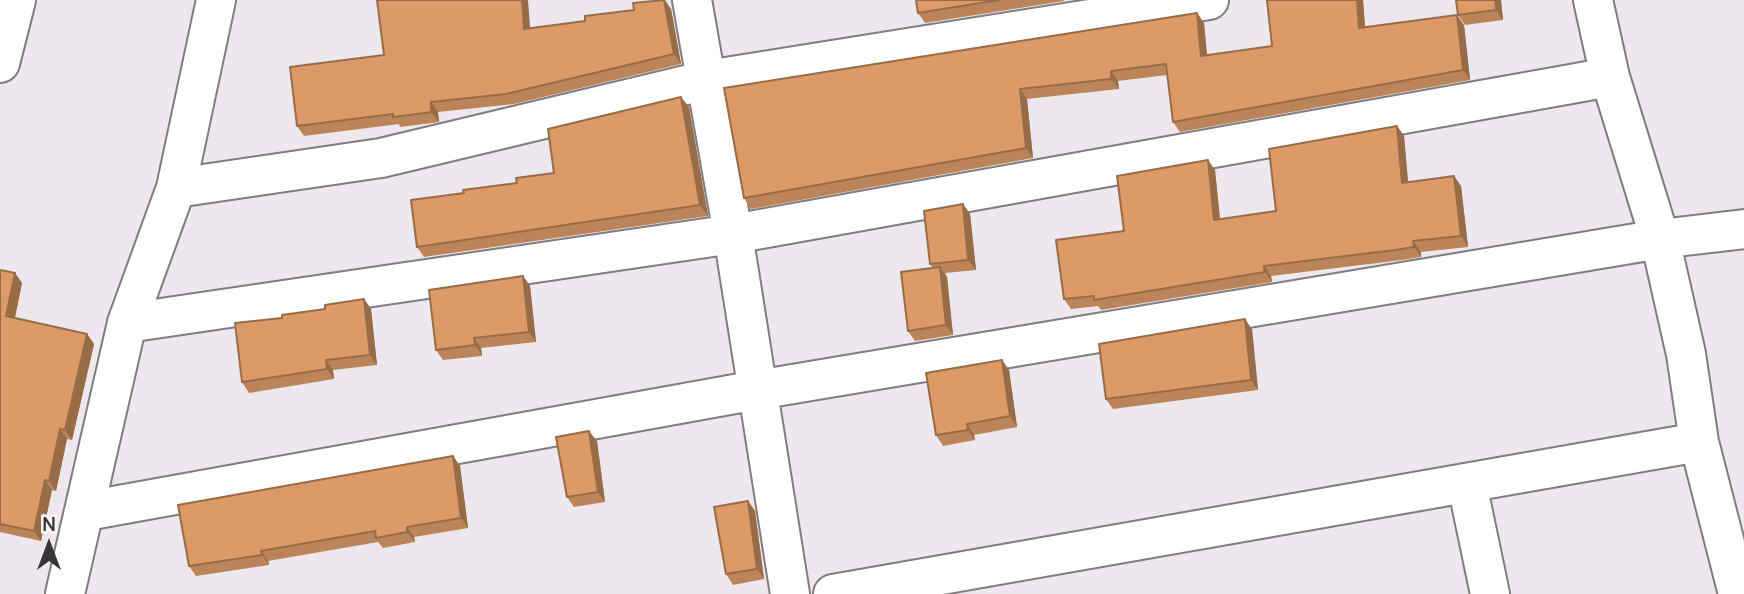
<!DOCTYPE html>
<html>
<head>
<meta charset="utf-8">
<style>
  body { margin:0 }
  #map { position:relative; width:1744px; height:594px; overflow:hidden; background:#ede8ed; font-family:Manrope,sans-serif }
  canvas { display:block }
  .north { position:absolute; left:14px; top:510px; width:70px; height:70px; -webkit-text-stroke:5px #faf6fa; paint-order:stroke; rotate:0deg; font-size:19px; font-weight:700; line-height:28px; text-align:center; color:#373537 }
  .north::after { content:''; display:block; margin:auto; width:24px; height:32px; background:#373537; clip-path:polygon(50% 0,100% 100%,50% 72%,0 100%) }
</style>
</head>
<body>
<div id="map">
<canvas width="1744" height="594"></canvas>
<div class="north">N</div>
</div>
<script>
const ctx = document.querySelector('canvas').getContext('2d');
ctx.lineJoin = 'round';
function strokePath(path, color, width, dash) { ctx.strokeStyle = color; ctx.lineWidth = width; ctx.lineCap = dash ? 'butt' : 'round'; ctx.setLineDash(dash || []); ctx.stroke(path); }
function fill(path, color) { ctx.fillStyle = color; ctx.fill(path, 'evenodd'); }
const minor = new Path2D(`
  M692,0L733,234L790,594
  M1593,0L1610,77L1660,239L1686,354L1699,442L1738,594
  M0,63L16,0
  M176,188L381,158L707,80L1209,0
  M127,323L733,234L1610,77
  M1467,484L1490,594
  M86,511L757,390L1660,239L1744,229
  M65,594L127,323L176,188L216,0
  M833,594L1699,442`);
strokePath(minor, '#807c80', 42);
strokePath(minor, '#fff', 38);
fill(new Path2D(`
  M657,0H665L671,9L681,64L514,104L438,112L439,122L432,123L400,127L399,124L304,136L297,126L384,55L530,28L585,21L634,10Z
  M916,0H1064V1L925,23L918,13Z
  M1267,0H1363L1365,27L1464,25L1470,80L1180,132L1173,122L1167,75L1118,81L1119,89L1027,99L1033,158L751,209L744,198L1197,13L1204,23L1207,55L1272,46Z
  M1501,0L1503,20L1465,25L1458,15Z
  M689,107L708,216L424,257L417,247L464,193L517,183L554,173Z
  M1397,126L1404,136L1408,182L1454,176L1461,186L1468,247L1421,252V257L1402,260L1271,276L1272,282L1101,310L1098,306L1071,309L1064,299L1124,231L1215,170L1220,219L1276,211Z
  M963,204L970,214L976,270L945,273L947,277L953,335L915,341L908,331L933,268L930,264Z
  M0,270L15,273L22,283L15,318L87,334L94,344L72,440L67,439L56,491L52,490L41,541L0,532Z
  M523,276L530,286L536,342L481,348L482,356L443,360L436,350Z
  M364,299L371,309L377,365L333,370L334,379L249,393L242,382L282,318L325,309Z
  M1252,329L1258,390L1113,409L1106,399Z
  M1002,360L1009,370L1017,427L974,435L975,440L943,446L936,435Z
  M597,441L605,502L574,507L567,497Z
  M453,456L460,466L468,528L414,537L415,542L383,548L378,542L268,561L269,565L196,576L189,566Z
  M748,501L755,511L764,579L733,585L726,574Z`), '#bc8459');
fill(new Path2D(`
  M522,0H528L531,39L524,29Z
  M664,0L671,9L681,64L674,54Z
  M1357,0H1363L1366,38L1359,28Z
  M1495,0H1501L1503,20L1496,10Z
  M1197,13L1204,23L1208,66L1201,56Z
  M1457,15L1464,25L1470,80L1463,70Z
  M1111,71L1118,81L1119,89L1111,79Z
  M1020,89L1027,99L1033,158L1026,148Z
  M681,97L689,107L708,216L700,205Z
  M431,102L438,112L439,122L431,112Z
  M1397,126L1404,136L1409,193L1402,183Z
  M1208,160L1215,170L1221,230L1214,220Z
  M1454,176L1461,186L1468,247L1461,236Z
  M963,204L970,214L976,270L968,260Z
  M1413,241L1421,252V257L1414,247Z
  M1264,266L1271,276L1272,282L1265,272Z
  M940,267L947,277L953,335L946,325Z
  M15,273L22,283L13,326L6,316Z
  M523,276L530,286L536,342L529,332Z
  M364,299L371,309L377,365L370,355Z
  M1245,319L1252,329L1258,390L1251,380Z
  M87,334L94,344L72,440L65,430Z
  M474,338L481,348L482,356L475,345Z
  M326,360L333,370L334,379L327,369Z
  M1002,360L1009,370L1017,427L1010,416Z
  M967,424L974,435L975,440L968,430Z
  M60,429L67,439L56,491L49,481Z
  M589,431L597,441L605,502L598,492Z
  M453,456L460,466L468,528L461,518Z
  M45,480L52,490L41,541L34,531Z
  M748,501L755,511L764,579L757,569Z
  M407,527L414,537L415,542L407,532Z
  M261,551L268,561L269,565L262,555Z`), '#996c48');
const building = new Path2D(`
  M377,0H522L524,29L585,21V16L634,10L633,3L664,0L674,54L506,94L431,102V112L425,113L393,117V114L297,126L290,67L384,55Z
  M916,0H999L918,13Z
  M1267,0H1357L1359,28L1457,15L1463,70L1173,122L1166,64L1111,71V79L1020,89L1026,148L744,198L724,88L1197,13L1201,56L1272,46Z
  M1456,0H1495L1496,10L1458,15Z
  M681,97L700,205L417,247L411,200L464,193L463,190L517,183L516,178L554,173L548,129Z
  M1397,126L1402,183L1454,176L1461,236L1413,241L1414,247L1395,250L1264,266L1265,272L1094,300V296L1064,299L1056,240L1124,231L1117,176L1208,160L1214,220L1276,211L1269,149Z
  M963,204L968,260L930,264L924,211Z
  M940,267L946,325L908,331L901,272Z
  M0,270L15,273L6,316L87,334L65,430L60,429L49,481L45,480L34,531L0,524Z
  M523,276L529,332L474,338L475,345L436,350L429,290Z
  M364,299L370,355L326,360L327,369L242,382L235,323L282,318V315L325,309V305Z
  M1245,319L1251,380L1106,399L1099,344Z
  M1002,360L1010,416L967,424L968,430L936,435L926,373Z
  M589,431L598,492L567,497L556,437Z
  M453,456L461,518L407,527V532L376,538L375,531L261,551L262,555L189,566L178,505Z
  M748,501L757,569L726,574L714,507Z`);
fill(building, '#db9a67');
strokePath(building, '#996c48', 2);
</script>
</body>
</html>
